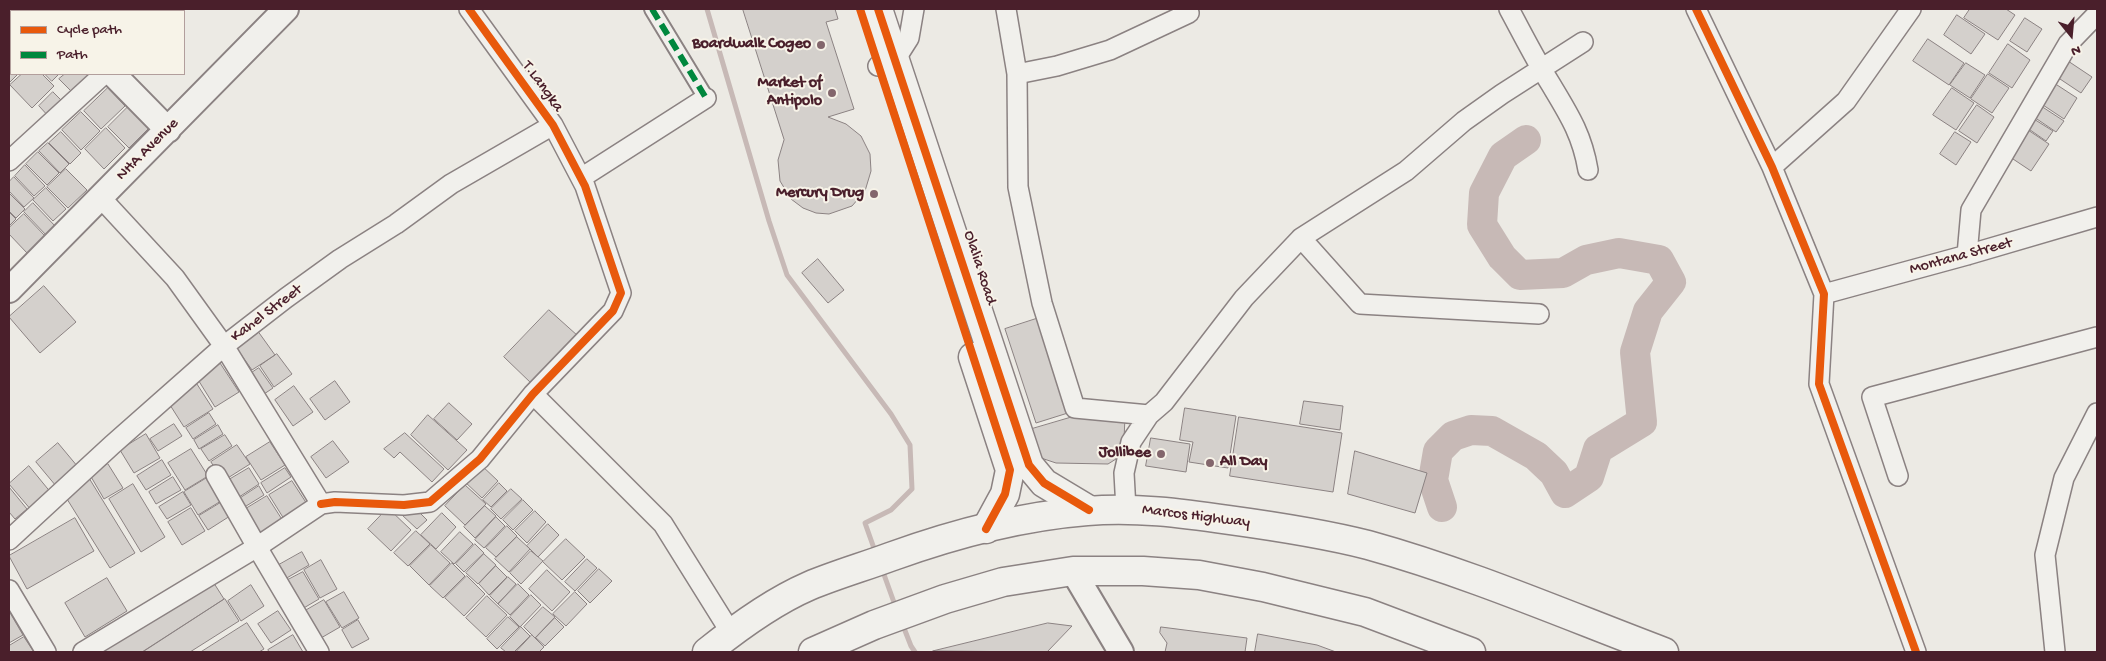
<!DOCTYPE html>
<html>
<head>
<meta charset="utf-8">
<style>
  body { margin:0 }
  #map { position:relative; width:2106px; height:661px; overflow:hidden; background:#eceae4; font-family:"Gochi Hand",sans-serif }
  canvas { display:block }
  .frame { position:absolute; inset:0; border:10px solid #4a1f2b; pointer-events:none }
  .legend { position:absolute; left:10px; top:10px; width:175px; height:65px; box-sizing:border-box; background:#f7f3e8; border:1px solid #b29e9c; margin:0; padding:6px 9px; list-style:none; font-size:15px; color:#4a1f2b }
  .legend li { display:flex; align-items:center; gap:10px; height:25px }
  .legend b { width:25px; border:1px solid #b29e9c }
  .north { position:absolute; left:2046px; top:10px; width:50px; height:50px; -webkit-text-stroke:4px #f7f3e8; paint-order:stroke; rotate:163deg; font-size:14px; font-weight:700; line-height:20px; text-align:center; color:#4a1f2b }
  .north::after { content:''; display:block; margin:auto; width:18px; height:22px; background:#4a1f2b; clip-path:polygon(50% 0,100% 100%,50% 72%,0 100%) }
</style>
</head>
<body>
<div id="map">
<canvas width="2106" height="661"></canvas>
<div class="frame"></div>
<ul class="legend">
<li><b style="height:6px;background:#e8590c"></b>Cycle path</li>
<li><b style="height:6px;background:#00873e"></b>Path</li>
</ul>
<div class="north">N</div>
</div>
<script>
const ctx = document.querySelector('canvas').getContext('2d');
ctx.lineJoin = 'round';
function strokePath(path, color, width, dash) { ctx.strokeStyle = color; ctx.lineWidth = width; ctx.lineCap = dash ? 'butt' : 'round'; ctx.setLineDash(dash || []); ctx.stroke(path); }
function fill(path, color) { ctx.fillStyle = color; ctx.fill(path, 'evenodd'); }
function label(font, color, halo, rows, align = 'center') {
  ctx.font = font + ' "Gochi Hand",sans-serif'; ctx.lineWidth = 4; ctx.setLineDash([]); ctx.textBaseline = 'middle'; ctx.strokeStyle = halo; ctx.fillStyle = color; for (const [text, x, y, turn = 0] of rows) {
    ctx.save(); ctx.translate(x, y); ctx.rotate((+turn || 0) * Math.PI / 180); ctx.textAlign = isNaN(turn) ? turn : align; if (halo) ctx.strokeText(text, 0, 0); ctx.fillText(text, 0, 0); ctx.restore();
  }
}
strokePath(new Path2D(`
  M707,9L769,221L787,275L891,414L910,445L912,489L891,510L865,523L876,554
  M882,569L896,608
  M902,623L911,646L915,652`), '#c7b9b6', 5);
strokePath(new Path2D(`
  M1442,507L1433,480L1438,451L1453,436L1471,430L1492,431L1536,456L1554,473L1565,493L1589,477L1598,449L1642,422L1635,352L1648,311L1671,282L1659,260L1619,253L1586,260L1563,273L1520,275L1502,257L1482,225L1484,193L1503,156L1526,140`), '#c7b9b6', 30);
const building = new Path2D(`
  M9,9H30L32,11H11L10,41L9,39Z
  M743,9H835L838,19L826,22L854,109L828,117L846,124L861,136L870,154L871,171L865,191L852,206L829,214L816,213L803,208L791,199L780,181L778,160L784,140Z
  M1970,9H2006L2015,15L1998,40L1964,18Z
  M1957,15L1985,34L1971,54L1944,35Z
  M2025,18L2042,29L2027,52L2010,41Z
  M1928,39L1964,63L1949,85L1913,61Z
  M11,43V74H18L9,83V46Z
  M2008,44L2030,60L2012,88L1989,73Z
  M2068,61L2092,77L2081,93L2057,77Z
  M1966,63L1985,75L1970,98L1950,85Z
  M22,74H42L54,86L32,108L10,85Z
  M45,74H59L52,81Z
  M65,74H89L94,78L76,96L59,79Z
  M1988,74L2009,88L1992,113L1971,99Z
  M2054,83L2077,98L2064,119L2040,103Z
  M108,88L125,106L101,129L84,111Z
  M1952,88L1974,103L1956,130L1933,115Z
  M53,92L65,104L50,118L39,106Z
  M1977,105L1994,117L1977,143L1959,131Z
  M129,106L150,127L129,148L108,127Z
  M2041,106L2064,121L2056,132L2034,117Z
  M81,112L100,131L81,150L62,130Z
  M2029,116L2053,131L2046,141L2023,125Z
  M106,128L125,148L104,169L85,149Z
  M2025,128L2049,144L2031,171L2007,155Z
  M61,132L81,153L70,164L49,143Z
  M1955,132L1971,142L1956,165L1940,154Z
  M48,143L69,164L60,173L39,151Z
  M38,152L59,173L47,185L26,164Z
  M25,165L45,186L34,196L15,176Z
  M66,169L87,190L68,208L47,187Z
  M14,177L34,198L24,207L9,191V182Z
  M46,188L66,209L53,221L33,200Z
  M9,193L25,209L16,218L9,211Z
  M33,203L57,228L48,237L24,212Z
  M9,212L16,219L9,226Z
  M24,214L45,236L27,253L9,234V228Z
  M818,259L844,290L828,303L802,273Z
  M44,286L76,322L40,353L9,317Z
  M549,310L578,336L532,384L504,357Z
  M1039,318L1071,412L1036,423L1005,329Z
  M257,330L275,355L252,370L235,346Z
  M277,354L292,374L274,387L260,366Z
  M220,363L239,392L215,407L197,378Z
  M259,368L273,388L264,394L250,374Z
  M195,381L213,409L184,427L170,405Z
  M335,381L350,402L325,420L310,399Z
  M294,386L313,412L293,426L275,400Z
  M1304,401L1343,406L1340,430L1300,424Z
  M449,403L472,424L457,440L434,419Z
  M1185,408L1236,416L1228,468L1189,462L1193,442L1180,440Z
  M209,413L216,424L193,439L186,428Z
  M1082,414L1125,416L1124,440L1116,459L1108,464L1056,463L1041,458L1032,429Z
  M428,415L467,450L448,470L411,435Z
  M1239,417L1342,433L1333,492L1230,476Z
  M174,424L182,436L158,451L150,439Z
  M218,425L223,434L199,449L194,440Z
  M405,433L444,469L432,482L400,452L394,458L384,449Z
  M146,434L160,458L134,473L120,450Z
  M225,435L232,446L209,461L201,449Z
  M1151,438L1190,444L1186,472L1146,466Z
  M333,441L349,462L326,478L311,457Z
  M270,442L285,465L261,480L246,457Z
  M58,443L78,467L56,486L36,462Z
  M237,445L250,464L223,481L211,462Z
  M191,449L208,476L185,490L168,463Z
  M1355,451L1427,473L1415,513L1348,494Z
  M162,460L171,475L146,490L137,476Z
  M108,464L123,488L104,499L90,475Z
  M480,464L498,481L482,498L464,481Z
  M29,466L52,494L32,511L9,484Z
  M249,468L259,484L233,501L222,484Z
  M285,468L291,477L267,493L261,483Z
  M173,477L181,490L156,504L149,492Z
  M89,478L135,553L110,568L67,499Z
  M207,478L221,501L198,515L184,492Z
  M292,481L307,504L284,519L269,495Z
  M499,483L507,491L491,507L483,500Z
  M133,484L165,537L141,552L109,499Z
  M465,485L486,504L465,525L445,506Z
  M259,486L264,495L238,511L233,503Z
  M9,487L27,509L15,519L9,512Z
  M511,489L522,499L501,519L491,509Z
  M183,492L191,505L167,519L159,507Z
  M267,496L283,521L256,539L239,513Z
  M523,500L533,510L513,530L503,520Z
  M222,502L230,516L208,530L199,516Z
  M412,505L427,520L417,529L402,515Z
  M485,506L496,516L475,538L464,527Z
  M191,508L205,531L182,545L168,522Z
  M388,508L411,530L391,551L368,529Z
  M535,511L546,522L527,543L515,531Z
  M442,513L456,527L436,549L421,535Z
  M496,517L505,526L484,548L475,540Z
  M75,518L94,551L27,589L9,556Z
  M548,524L559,535L538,557L527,546Z
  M507,526L517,536L496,557L486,548Z
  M416,531L430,544L408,566L394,553Z
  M460,532L473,544L454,564L441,552Z
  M517,537L530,549L509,572L495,559Z
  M566,539L585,557L562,580L543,562Z
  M475,544L484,553L464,572L456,564Z
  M431,545L450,563L429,585L410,566Z
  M531,551L543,561L521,584L510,573Z
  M302,552L309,565L285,579L277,566Z
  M484,554L496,565L478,584L466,573Z
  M587,559L597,568L575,591L565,582Z
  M321,560L337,589L320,598L304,570Z
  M452,563L465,576L443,598L430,586Z
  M496,566L507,577L489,595L479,584Z
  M599,569L612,581L590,603L578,591Z
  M547,570L570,592L552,611L529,589Z
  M303,572L319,599L302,609L286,581Z
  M467,576L485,594L464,616L445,598Z
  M210,577L224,599L142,652H93Z
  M508,577L516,584L498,604L490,596Z
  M107,578L127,611L85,637L65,603Z
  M518,584L529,595L510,615L498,604Z
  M251,585L264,606L241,621L228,601Z
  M344,592L359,618L342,628L326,602Z
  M575,592L587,604L566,626L553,614Z
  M531,595L541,605L520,627L510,617Z
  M487,596L507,615L486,637L466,618Z
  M225,599L239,621L190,652H143Z
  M324,600L340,627L321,638L305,611Z
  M543,607L555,617L535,638L524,627Z
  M9,611L23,635L9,643Z
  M278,611L291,630L271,643L258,624Z
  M508,617L519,627L497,649L487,639Z
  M555,618L564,627L545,646L536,638Z
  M358,620L369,639L352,648L342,630Z
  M247,623L264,649L259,652H201Z
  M1048,623L1072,626L1047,652L933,651Z
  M521,627L530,636L514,652H506L501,648Z
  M1161,627L1247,638L1245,652H1165L1167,643L1160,633Z
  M1258,634L1317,645L1336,652H1255Z
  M293,635L303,652H269L268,650Z
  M532,635L544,647L539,652H516Z
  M24,637L34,652H9V646Z`);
fill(building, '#d4d0cc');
strokePath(building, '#8b8282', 1);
const pedestrian = new Path2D(`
  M652,9L706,98`);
const minor = new Path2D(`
  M1006,9L1017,74L1018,187L1042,303L1075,408L1149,415L1131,442L1124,473L1126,509
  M1509,9C1522,33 1535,59 1550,83C1568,113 1582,134 1588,170
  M1696,9L1772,167L1824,294L1819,384L1916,652
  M878,66L895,60L909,38L914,9
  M1017,74L1057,66L1110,50L1189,13
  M9,161L104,74
  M1772,167L1846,101L1911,9
  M581,178L706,98
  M101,198L175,278L224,346L321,504L257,547L319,652
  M1301,238L1360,304L1539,314
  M1967,255L1971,210L2068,44L2097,14
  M1824,294L1967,255L2097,217
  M533,394L663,524L731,633
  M1149,415L1164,402L1244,298L1301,238L1406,171L1464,121L1502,94L1583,42
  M1898,476L1872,397L2097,337
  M321,504L335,502L404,505L430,502L480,459L533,394L613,311L621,293L585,186L553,125L469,9
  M9,540L112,445L224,346L286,298L340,259L396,224L451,184L553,125
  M9,590L46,652
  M83,652L257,547L216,475
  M2055,652L2045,555L2064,478L2097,413`);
const tertiary = new Path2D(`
  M48,9L51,11
  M113,74L168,130
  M9,290L286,9
  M1073,571L1121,652`);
const secondary = new Path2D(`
  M878,9L1029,465L1044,483L1089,510
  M973,357L1010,470L1005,494L986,529`);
const primary = new Path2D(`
  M707,652C738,627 772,602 809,586C835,575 863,567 890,557C951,535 1023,516 1087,511C1135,507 1181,513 1229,520C1273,526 1325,534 1368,545C1469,573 1566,615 1664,652
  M813,652L874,625L945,599L1003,582L1073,571H1143L1199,575L1263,587L1365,612L1471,652`);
strokePath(pedestrian, '#8b8282', 18);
strokePath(minor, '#8b8282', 22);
strokePath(tertiary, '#8b8282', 28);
strokePath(secondary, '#8b8282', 31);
strokePath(primary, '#8b8282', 31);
strokePath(pedestrian, '#f1f0ec', 14);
strokePath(minor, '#f1f0ec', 19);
strokePath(tertiary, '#f1f0ec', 24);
strokePath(secondary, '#f1f0ec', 28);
strokePath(primary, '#f1f0ec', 28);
strokePath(new Path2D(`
  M652,9L706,98`), '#00873e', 6, [12, 6]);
strokePath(new Path2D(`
  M860,9L1010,470L1005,494L986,529
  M878,9L1029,465L1044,483L1089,510
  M1696,9L1772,167L1824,294L1819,384L1916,652
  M321,504L335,502L404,505L430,502L480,459L533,394L613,311L621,293L585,186L553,125L469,9`), '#e8590c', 8);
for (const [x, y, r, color] of [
  [821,45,5,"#83666c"],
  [832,93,5,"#83666c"],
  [874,194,5,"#83666c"],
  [1161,454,5,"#83666c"],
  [1210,463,5,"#83666c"]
]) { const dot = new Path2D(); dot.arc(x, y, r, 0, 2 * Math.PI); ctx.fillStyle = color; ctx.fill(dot); strokePath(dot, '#f7f3e8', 2); }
label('bold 16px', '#4a1f2b', '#f7f3e8', [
  ["Boardwalk Cogeo",811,45],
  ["Market of",822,84],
  ["Antipolo",822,102],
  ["Mercury Drug",864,194],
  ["Jollibee",1151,454],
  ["All Day",1220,463,"left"]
], 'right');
label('16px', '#4a1f2b', '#f7f3e8', [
  ["T.Langka",542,87,54],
  ["NHA Avenue",148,150,-45],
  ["Montana Street",1961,257,-15],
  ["Olalia Road",979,268,72],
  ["Kahel Street",267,314,-37],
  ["Marcos Highway",1196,517,7]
]);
</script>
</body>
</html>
